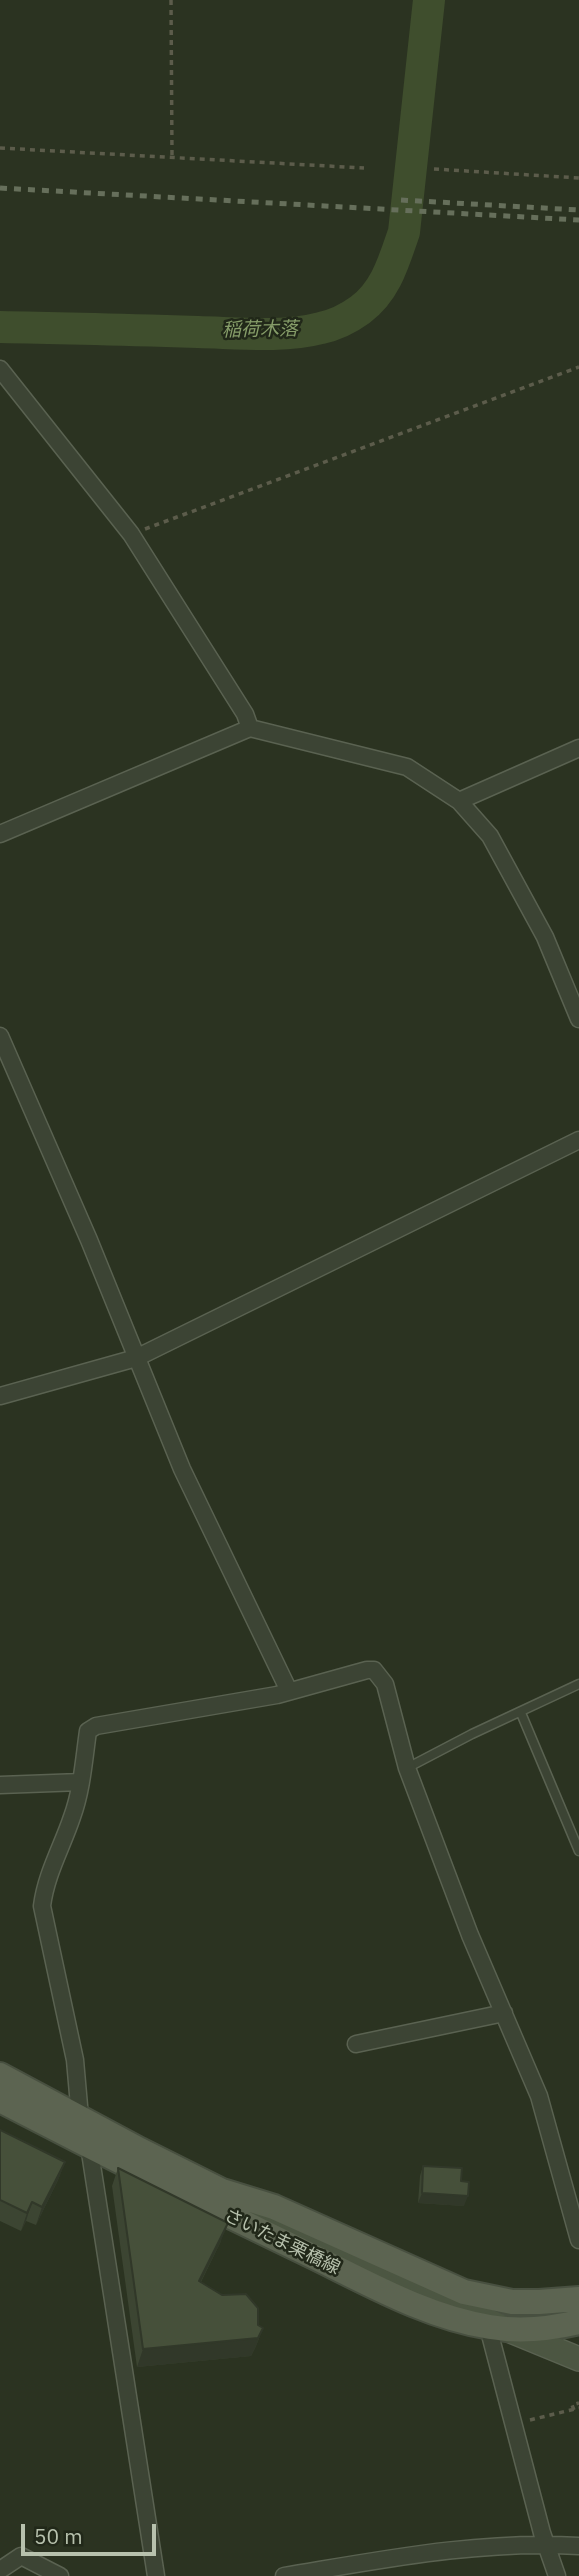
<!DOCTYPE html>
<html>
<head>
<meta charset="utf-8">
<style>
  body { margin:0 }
  #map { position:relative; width:579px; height:2576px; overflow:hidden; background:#2b3321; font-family:"IBM Plex Sans",sans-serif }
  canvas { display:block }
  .scale { position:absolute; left:21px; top:2524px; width:135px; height:32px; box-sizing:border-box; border:4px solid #b7c1ad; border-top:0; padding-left:9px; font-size:21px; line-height:24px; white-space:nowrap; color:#b7c1ad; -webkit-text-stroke:5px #212819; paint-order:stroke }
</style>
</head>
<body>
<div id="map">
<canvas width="579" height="2576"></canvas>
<div class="scale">50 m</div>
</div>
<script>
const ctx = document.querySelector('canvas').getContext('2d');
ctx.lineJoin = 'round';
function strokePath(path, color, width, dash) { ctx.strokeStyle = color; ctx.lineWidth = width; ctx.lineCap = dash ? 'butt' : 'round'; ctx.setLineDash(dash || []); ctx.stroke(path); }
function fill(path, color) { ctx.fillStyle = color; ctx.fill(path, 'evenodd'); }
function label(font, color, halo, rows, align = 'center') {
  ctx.font = font + ' "IBM Plex Sans","Noto Sans JP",sans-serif'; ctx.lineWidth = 5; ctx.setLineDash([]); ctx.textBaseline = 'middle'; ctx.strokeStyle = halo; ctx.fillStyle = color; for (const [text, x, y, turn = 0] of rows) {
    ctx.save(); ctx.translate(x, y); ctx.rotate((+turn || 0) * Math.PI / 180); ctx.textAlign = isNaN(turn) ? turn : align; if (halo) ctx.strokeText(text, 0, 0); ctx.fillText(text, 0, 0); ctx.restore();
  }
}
strokePath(new Path2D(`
  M0,327C66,328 132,330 198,332C238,333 283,338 321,328C335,325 349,318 360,310C386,291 394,261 404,232L429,0`), '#3f4e2d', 32);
const lane = new Path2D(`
  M521,1713L579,1851
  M407,1768L472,1734L579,1684`);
const street = new Path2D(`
  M0,369L131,534L245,714L250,728
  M459,801L579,748
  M0,834L250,728L407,767L459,801L490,836L545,937L579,1019
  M0,1036L89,1240L182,1469L289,1691
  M0,1396L136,1358L579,1140
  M0,1785L81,1782
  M356,2044L504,2013
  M80,2117L75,2060L42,1906C46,1874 62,1847 72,1817C82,1790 84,1759 88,1731L96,1726L277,1695L367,1670H374L385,1684L407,1768L470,1935L539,2096L579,2240
  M89,2146L156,2576
  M488,2327L542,2533L557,2576
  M0,2570L21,2556L60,2576
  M284,2576C381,2560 480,2540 579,2546`);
const secondary = new Path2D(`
  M242,2204L506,2329L579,2359`);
const primary = new Path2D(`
  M0,2075L140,2150L222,2191L274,2207L464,2292L512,2302H539L579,2299
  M0,2100C102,2153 204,2204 308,2254C366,2282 426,2317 490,2327C519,2332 550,2329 579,2322`);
strokePath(lane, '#5a6251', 11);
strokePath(street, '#5a6251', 19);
strokePath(secondary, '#5a6251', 26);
strokePath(primary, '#485040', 28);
strokePath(new Path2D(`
  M171,0L172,156
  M0,148L364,168
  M434,169L579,178
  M145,529L579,367
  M574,2410L572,2405L579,2403
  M530,2420L579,2408`), '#5c5c4b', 3.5, [5, 5]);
strokePath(lane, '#3c4434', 8);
strokePath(street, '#3c4434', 16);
strokePath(secondary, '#4c5642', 23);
strokePath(primary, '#5c6451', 24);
strokePath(new Path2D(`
  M0,188L579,220
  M401,200L579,210`), '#666f5b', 5, [7, 7]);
fill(new Path2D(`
  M0,2130L65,2162L58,2180L36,2225L26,2221L21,2231L0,2221Z
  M423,2166L461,2181L464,2206L418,2203L420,2176Z
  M118,2168L221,2241L201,2282L263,2328L256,2346L251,2356L137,2367L112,2186Z`), '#3c4532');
fill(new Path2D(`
  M65,2162L58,2180L36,2225L42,2207Z
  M422,2193L468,2196L464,2206L418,2203Z
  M32,2202L26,2221L21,2231L27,2213Z
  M228,2223L221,2241L192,2299L199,2281Z
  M263,2328L256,2346L251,2356L137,2367L143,2349Z`), '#313829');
const building = new Path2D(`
  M0,2130L65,2162L42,2207L32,2202L27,2213L0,2200Z
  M423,2166L462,2168L461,2181L469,2182L468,2196L422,2193Z
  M118,2168L228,2223L199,2281L222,2295L246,2294L258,2308V2325L263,2328L258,2338L143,2349Z`);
fill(building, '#46503a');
strokePath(building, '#313829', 2);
label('18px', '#b7c1ad', '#212819', [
  ["さいたま栗橋線",282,2242,26]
]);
label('italic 19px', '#869d69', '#212819', [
  ["稲荷木落",260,330,-1]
]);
</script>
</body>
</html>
